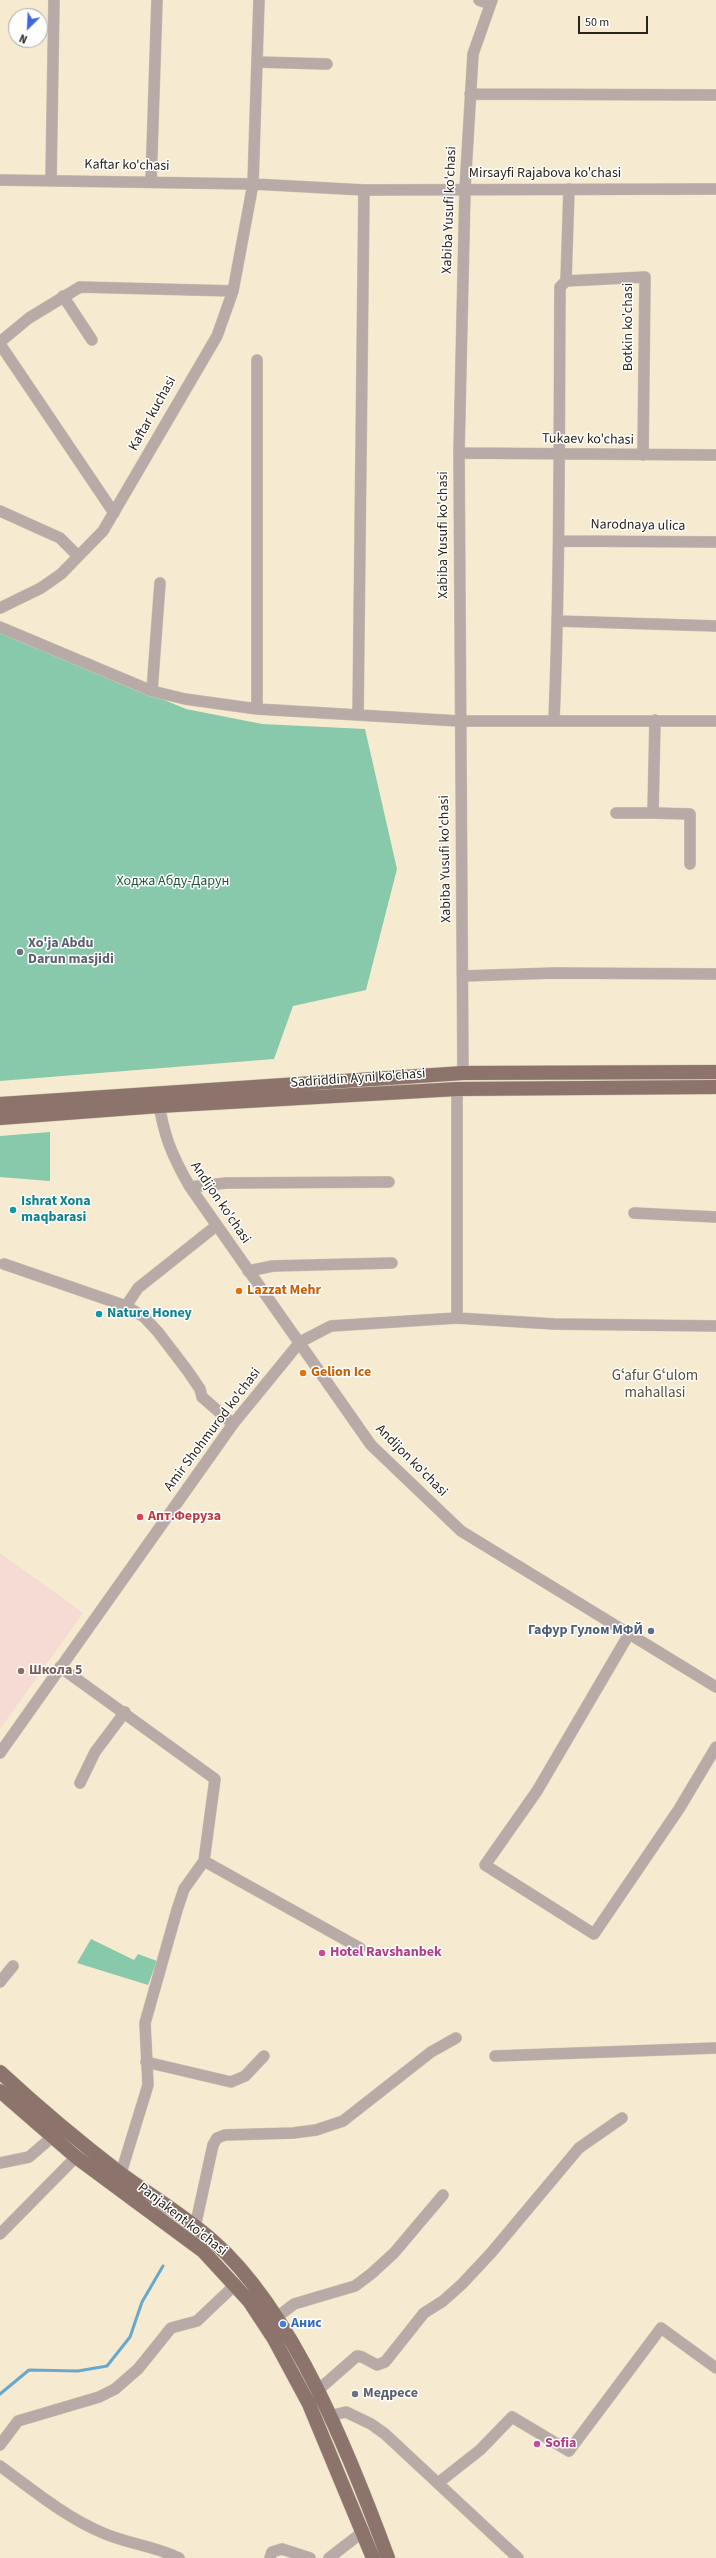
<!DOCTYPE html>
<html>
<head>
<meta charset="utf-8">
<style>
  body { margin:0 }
  #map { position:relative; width:716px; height:2558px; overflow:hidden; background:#f6ead0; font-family:"Source Sans 3",sans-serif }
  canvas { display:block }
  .north { position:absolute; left:8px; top:8px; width:40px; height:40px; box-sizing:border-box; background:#fff; border:1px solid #aaa8a4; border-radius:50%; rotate:204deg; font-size:11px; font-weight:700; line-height:16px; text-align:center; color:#2a251c }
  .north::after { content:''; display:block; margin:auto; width:14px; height:18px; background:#4367da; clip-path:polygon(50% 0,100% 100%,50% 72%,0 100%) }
  .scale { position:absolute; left:578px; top:16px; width:70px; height:18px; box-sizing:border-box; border:2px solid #2a251c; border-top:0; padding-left:5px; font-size:12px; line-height:14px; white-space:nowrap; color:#2a251c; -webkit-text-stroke:3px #fff; paint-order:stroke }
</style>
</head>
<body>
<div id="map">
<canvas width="716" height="2558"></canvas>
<div class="north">N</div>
<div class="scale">50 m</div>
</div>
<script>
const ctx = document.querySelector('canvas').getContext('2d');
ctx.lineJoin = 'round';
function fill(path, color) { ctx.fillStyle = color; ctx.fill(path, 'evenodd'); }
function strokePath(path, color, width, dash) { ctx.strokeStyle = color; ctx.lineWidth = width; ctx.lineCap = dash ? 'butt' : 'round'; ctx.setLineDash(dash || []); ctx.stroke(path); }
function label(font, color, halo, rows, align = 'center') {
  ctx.font = font + ' "Source Sans 3",sans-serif'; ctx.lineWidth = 3; ctx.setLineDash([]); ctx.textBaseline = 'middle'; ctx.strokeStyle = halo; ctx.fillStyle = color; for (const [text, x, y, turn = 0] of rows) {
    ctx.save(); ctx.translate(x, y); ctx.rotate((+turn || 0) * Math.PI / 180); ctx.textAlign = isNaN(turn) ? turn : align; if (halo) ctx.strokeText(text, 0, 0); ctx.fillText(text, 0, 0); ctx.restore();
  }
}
fill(new Path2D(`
  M0,1553L83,1613L0,1729Z`), '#f5dbd4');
fill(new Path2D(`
  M0,632L186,709L262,724L365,729L397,869L366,990L293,1006L274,1059L0,1081Z
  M50,1132V1181L0,1177V1136Z
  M91,1939L134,1960L138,1954L157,1961L148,1985L77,1963Z`), '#88c9ab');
strokePath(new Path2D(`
  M0,2394L29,2370L78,2371L107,2366L130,2337L142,2302L163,2266`), '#69a8cd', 3);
const minor = new Path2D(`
  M479,0L490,4
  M257,62L327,64
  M470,94L716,95
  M0,180L253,184L364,190L716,189
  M51,180L54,0
  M151,182L157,0
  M566,281L645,277L643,455
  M63,296L92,340
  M0,342L29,318L80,287L233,291
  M0,344L114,513
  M257,360V709
  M459,453L716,455
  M0,511L60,538L78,556
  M560,541L716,542
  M0,608L41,588L61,574L103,531L217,336L233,291L253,184L259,0
  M558,621L716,626
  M0,627L152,691L185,699L257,709L459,721H716
  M152,691L160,583
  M358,715L364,190
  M554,720C560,576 559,432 560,287L566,281L569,189
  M655,720L653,813L690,814V864
  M616,813H653
  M463,976L554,973L716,974
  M463,1073L459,453L465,189L473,54L492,0
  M158,1099C164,1136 171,1154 190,1187L371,1445L461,1531L716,1687
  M190,1187L226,1183L389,1182
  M634,1213L716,1217
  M4,1264L126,1306L144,1317L158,1332L187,1370L200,1389L202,1397L233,1424
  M248,1271L273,1266L392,1263
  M126,1306L138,1288L216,1226
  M457,1318V1089
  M629,1634L537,1791L485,1865L594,1934L679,1809L716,1747
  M60,1667L215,1779L204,1861L184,1889L177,1910L145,2023L148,2085L121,2173
  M0,1753L233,1424L300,1342L331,1326L457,1318L554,1324L716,1326
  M80,1783L95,1752L125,1712
  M204,1861L360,1948
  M0,1982L13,1966
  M495,2056L716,2048
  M146,2062L231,2082L245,2076L264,2056
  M0,2163L29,2157L51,2138
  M195,2227L213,2145L217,2138L225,2135L293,2133L316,2130L343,2121L431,2052L456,2038
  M0,2234L76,2157
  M276,2318L294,2304L355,2286L371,2274L394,2253L443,2195
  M317,2391L357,2356L362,2357L377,2365L385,2362L424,2313L443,2301L462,2284L491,2253L579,2148L622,2118
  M329,2416L346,2412L371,2424L385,2434L518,2558
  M0,2445L18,2421L99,2397L115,2389L138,2369L171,2328L197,2321L236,2284
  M0,2466C33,2490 65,2517 103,2533C128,2544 155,2546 179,2558
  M438,2483L480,2450L512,2417L569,2451L661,2328L716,2368
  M270,2558L272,2552L282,2549L310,2558
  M329,2558L364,2531`);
const major = new Path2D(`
  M0,1104L463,1073L716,1072
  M0,1118L159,1106L457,1089L716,1087
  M0,2072C39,2108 78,2141 120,2173C151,2196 185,2216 213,2241C294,2312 351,2458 388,2558
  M0,2091L76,2157L203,2251L249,2301L274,2339L309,2404L373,2558`);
strokePath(minor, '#d1c7b0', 12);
strokePath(major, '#d1c7b0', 15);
strokePath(minor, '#b8aaa6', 11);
strokePath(major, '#8c746d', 14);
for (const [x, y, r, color] of [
  [20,952,4,"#6b7280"],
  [13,1210,4,"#0f9aa8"],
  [239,1291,4,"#e8710a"],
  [99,1314,4,"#0f9aa8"],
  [303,1373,4,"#e8710a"],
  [140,1517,4,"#e0444e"],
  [651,1631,4,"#5c6f8a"],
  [21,1671,4,"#8d6e63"],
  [322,1953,4,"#d1479c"],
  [283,2324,4,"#3f7fe0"],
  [355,2394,4,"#6b7280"],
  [537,2444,4,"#d1479c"]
]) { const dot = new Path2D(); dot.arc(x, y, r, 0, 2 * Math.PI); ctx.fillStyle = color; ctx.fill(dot); strokePath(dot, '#fff', 1.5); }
label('14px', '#2a251c', '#fff', [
  ["Kaftar ko'chasi",127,166,1],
  ["Mirsayfi Rajabova ko'chasi",545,174],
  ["Xabiba Yusufi ko'chasi",450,210,-88],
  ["Botkin ko'chasi",629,327,-90],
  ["Kaftar kuchasi",153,414,-61],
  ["Tukaev ko'chasi",588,440,1],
  ["Narodnaya ulica",638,526,1],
  ["Xabiba Yusufi ko'chasi",444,535,-90],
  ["Xabiba Yusufi ko'chasi",446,859,-91],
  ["Sadriddin Ayni ko'chasi",358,1079,-4],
  ["Andijon ko'chasi",220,1203,56],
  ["Amir Shohmurod ko'chasi",213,1430,-53],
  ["Andijon ko'chasi",411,1461,45],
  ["Panjakent ko'chasi",182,2220,38]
]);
label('14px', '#1f5640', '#fff', [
  ["Ходжа Абду-Дарун",173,882]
]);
label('bold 14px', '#5b616d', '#fff', [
  ["Xo'ja Abdu",28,944],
  ["Darun masjidi",28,960],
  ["Медресе",363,2394]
], 'left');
label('bold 14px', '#0d838f', '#fff', [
  ["Ishrat Хоnа",21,1202],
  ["mаqbаrasi",21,1218],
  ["Nature Honey",107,1314]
], 'left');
label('bold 14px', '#c56008', '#fff', [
  ["Lazzat Mehr",247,1291],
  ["Gelion Ice",311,1373]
], 'left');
label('bold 14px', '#be3a42', '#fff', [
  ["Апт.Феруза",148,1517]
], 'left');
label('bold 14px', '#4e5e75', '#fff', [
  ["Гафур Гулом МФЙ",643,1631]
], 'right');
label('bold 14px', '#785e54', '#fff', [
  ["Школа 5",29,1671]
], 'left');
label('bold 14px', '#b23c85', '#fff', [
  ["Hotel Ravshanbek",330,1953],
  ["Sofia",545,2444]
], 'left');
label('bold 14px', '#366cbe', '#fff', [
  ["Анис",291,2324]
], 'left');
label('15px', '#595039', '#fff', [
  ["Gʻafur Gʻulom",655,1377],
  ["mahallasi",655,1394]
]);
</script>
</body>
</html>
